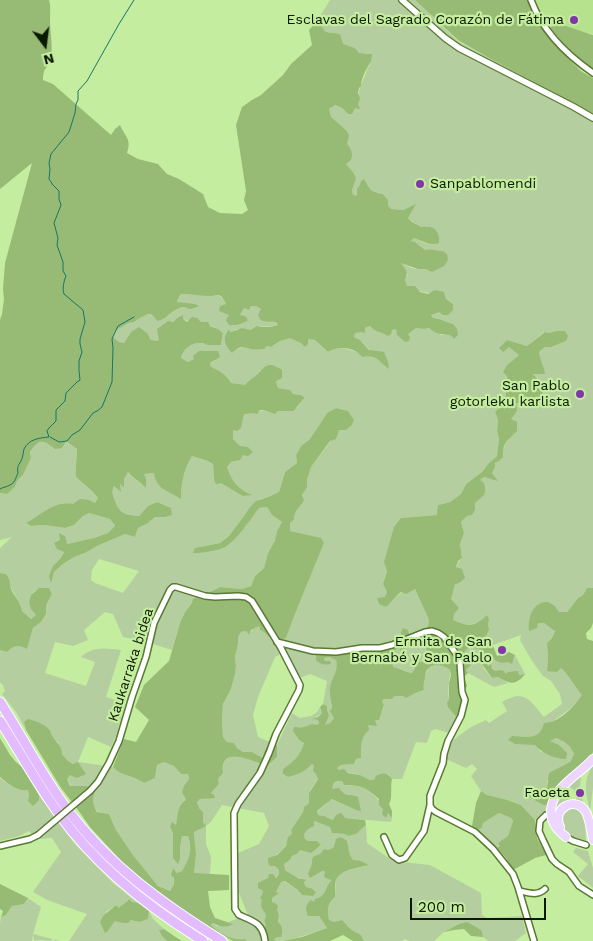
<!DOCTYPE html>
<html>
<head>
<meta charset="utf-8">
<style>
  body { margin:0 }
  #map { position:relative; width:593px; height:941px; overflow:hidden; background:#c5eda0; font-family:"Work Sans",sans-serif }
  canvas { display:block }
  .north { position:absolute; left:20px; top:20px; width:50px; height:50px; -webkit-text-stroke:4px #c5eda0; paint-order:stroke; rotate:165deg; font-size:14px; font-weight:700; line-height:20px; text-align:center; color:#0b1900 }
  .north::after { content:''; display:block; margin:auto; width:18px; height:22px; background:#0b1900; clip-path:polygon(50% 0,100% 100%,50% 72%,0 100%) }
  .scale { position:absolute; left:410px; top:898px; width:136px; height:22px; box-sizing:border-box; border:2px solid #0b1900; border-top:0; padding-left:6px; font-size:15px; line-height:18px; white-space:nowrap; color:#0b1900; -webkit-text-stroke:4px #c5eda0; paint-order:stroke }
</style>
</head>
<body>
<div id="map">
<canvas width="593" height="941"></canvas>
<div class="north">N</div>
<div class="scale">200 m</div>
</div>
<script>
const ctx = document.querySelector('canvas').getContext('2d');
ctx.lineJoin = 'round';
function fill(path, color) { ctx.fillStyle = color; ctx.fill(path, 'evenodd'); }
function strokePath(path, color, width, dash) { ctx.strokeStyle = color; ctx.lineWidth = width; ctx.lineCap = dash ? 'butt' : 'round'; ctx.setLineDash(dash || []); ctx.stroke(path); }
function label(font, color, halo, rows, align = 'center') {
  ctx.font = font + ' "Work Sans",sans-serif'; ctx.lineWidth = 4.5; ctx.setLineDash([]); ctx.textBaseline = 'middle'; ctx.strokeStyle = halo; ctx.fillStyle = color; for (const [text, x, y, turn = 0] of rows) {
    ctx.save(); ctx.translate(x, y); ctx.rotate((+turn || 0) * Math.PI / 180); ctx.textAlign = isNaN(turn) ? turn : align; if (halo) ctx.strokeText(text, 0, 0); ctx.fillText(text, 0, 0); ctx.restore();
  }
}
fill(new Path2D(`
  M533,0H593V34L570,28L560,24L549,15H540Z`), '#b6e18d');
fill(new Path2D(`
  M330,0H415L458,41L489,58L593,114V588H587L583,595L578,598L567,612H559L555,606L538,623H544L555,630L552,638L547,643L548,657L547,671L561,668C570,675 574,687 583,695C572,711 558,716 544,728C541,730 539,735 536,736C531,739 525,737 520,736L535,744L540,751L559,759L549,741L556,738C566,742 570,745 574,754L569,763L547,781V788L536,790L529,797L543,805H547L544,813L535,820L521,805L504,799L487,795L481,791L471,776L477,769L472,764L466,768L446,759L453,740L471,727L486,720L489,723L507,711L502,702C506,699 509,699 513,697C527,692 535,707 544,717L562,704L560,694L551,681L543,676L532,661L520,640L521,635L493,645L490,638H486L489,630L487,615L479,623L464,625L452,620C455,612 452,608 451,600C451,594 454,589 455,584C457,574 454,565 462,558L460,544L464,533L461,522C469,515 472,505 479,498V480L483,477L497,480L492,473C494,465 497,461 501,454C505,447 504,445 509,439L511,419L515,403H521L544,392L539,379L532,373L543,365L540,359L539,352L545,347H551L566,341L557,331L549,333L544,332L527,346L507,340L503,351L509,346L519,355L507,365L508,377L506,399L495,412L498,420L497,431L499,439L497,456L488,464L482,472L466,484L461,494L450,502L438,505V515L402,518L383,584L387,592L386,598H377L379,603L386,607C397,594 399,593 415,589L429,620L428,627C419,630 410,633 401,636C393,639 388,643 379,645L395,650L420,637H424L426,649L433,656L423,662H419L416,665V669L412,673L408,672L401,669L371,661L365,659L361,655L312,654L325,662L324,658L330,657L336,659C340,673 330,679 330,690C329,699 332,709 334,718L330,723L324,726L327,706L323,704L327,681L310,674L300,678L285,651L275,657L258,697L253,715L258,737L270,742L264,752L263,758L252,752H243L237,748L234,743L227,742L223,737L222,720L223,704L231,689L235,674L236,666L235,657L238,644V637L241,632L246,631L249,635C251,630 254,628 259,626L260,630L267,634L286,638L295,614L324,543L289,531L290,523L294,520V514L298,507L304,491L307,487V480L311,467L339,430H346L352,425L354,420L348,411L336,408L327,413L318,427L309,440L301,446L296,455L297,463L285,472L279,492L268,497L260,499L250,507L244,516L229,536L220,543L195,548L230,543L244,528L259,508L267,507L272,515L282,522L277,531L276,541L268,553L264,568L255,576L251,586L242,589L220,587L210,592L192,603L185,612L180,623L172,650L143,641L123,637L113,614L105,612L84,630L88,640L73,646L55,642L45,673L86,686L95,662L81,657C92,646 107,648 121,650L106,697L125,703L116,736L111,747L88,737L78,762L113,767C119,774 124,774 132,777C136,778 140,781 144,783L155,778L157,765L164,762L174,766L181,774L188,773L189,779C184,786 181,793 186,800L178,817L176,825L170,827L173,834L174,843L180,859V848L182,836H188C193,851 189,858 182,871L177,873L173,868L174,884L170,891L158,886L133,855L116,830L109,814L98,812L93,805V797L85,786H71L67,779L70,775L73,764L68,761L62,754L58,742L52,737L50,729L24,722L26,730L16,712L2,694L5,691L3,685L0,682V650L7,652C13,644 19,645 27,648L33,628L41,622L46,614V605L52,594L48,588C37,588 32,590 29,602L37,615L31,619L22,611L21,605L12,590L6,574L0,573V548L12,537L0,540V493L7,494L15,487L17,481L23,475L31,458L30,452C32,449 33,446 35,444C39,441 60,441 66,441L77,449C77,459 75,468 76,477L92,491L98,498L95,503L73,504L50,508L38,517L26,523L31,526L44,525L65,528L74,525L83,516L89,513L110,519L115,527L108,533L94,538L67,544L60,541L54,543L64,551L62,558L53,566L51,582L54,572L63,564L74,557L85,553L97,546L125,534L135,537L138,528L148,523L155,517H165L171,508L157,502L148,506L139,516C122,515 119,513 114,498C112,493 112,491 114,486L120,491V483L124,479L128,472C132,478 140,482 146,488V479L143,474L154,473L164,490L173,493L181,498C181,483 184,470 192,456L208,461L213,464V478L228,487L251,495C237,489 232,481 227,467L231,462L240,460V447L233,439V430L244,414H250L264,410L270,411L288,410L298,407L300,401L305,398L301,395L293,394L289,390L278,388L276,381L261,370L253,378L248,381L245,386L231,383C227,375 219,370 211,367L210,363L216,360L194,359L188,362L181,358C183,349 191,343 200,343C208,343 200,344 208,345C212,345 217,344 221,345L223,333C218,328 208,324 200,322C194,321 189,322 183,319V316L177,318L159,334L160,340L156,341L131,332L124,343L119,342L113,337L115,331C119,329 126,323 128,323C131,322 134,322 136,321C140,319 142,316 146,315C152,314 158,319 166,317C171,315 174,310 179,308C187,306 190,312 198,307L177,302L178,299L181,294C191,294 199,295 209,296C212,296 214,295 217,295C226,296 230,318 233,326L237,324L240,315L244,308L249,310L251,306H256L261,309L264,322H276L278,325C270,328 257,324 250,330L237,329L231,332L226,331L225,336L237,349C246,346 246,349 254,349C260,348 265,345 271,347L280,341L290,337L301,343L305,346L308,339L315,340L328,352C341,345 347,349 359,353C364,355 371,355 375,358C380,360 384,365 388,368L360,340L354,337L355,333C361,331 364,328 370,326C376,332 381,331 388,336L392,330L396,329L407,334L416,328L424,329L430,328L441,335L446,334L451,335L453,324C445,322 440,318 433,318L431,315L453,304L446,299L444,292C427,294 423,293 407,286L405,280L408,275L400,261C421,277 429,266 447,254L443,251C436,251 431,248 425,250L411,241L414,238L427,244L428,226L421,227C415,222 414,224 408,218L415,205L403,210L391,209L388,205V200L383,194L373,192L369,189L360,185L358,196H353L352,190L353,172L346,164V130L331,117L329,109L334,105L342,108L348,114L358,104C358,92 360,86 365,76C367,71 366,69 370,65L369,53H359L355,48L342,44C340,36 335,32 326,32L317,21ZM99,559L139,571L123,593L95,583L91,580L92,570Z
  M469,646L481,650L487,654L481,663L484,669L492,678L498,677L508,683L494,687L468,673L466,670L471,665L462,655Z
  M515,655L525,674L519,675L518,672H508L505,675L500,670L495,671L490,664L488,666L487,662C494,652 503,664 514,660Z
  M435,665H444L450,670C451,675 449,678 449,682C447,694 449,710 457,718L449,733L436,729L431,731L427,743L416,742L402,779H392L388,774L374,780H370L360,775L339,770L337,768L341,765L354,764L356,759L361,758C361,747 360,731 369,723C378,715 380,719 384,706L382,702L383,699H388L395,696H403L424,690C423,685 424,683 425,678C427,670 427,668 435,665Z
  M320,707L322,713L313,719L318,720L319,723L317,725H308L304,728L297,727L293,731L299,740L304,742C301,755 291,764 283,774L288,777L293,776L312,764L314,766L318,778L309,792V803L304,807L303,812L291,830L292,834C290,838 289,842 286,845C281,852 273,856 268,863L270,866H275L279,870V874L275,878C266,878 263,881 258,888L263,891L262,900V910L265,913L266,917L264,920L266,926H262L268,936V941H248L244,939C231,941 220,933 211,925L213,923L217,926L232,924L228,922L248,915L239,893L238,853L259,844L269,826L264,813L222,805L211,822L206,826V844L211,857L210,875L194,874L196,855L194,832L205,826L203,822V812L199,808L197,802L200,799L209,798L211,793L219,784L218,779L223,773C220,744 254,762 267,766L277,757V745L292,713L300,718C310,716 315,717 320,707Z
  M593,765V788L590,811C586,792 582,782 593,765Z
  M581,777L580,786L583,804L576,801C577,794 575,789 568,786Z
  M0,778C9,784 17,792 28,790L29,796L39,800V795L74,843L113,883L138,903C127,903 129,902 119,908L116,905L106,912L108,931L115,921L136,920L140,922L148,919L149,911L153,919L164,929L160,930L162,936L167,941H69L87,914L47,900L33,892L61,852L52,838L37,839L29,831L19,836L0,841Z
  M336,781H342L344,785C373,785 376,798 392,818L391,822L345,818L334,820L324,816L318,815L317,812L332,799L356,810L348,795L331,789L333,784Z
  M565,792L570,793L571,797V799C564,804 557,806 555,815C554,806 556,796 565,792Z
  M572,808C588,812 585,829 586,842C568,837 560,833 563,813L567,809Z
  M499,813L511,818L513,821L508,837L498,843L500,846L497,848L477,830L482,828L483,823C489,820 493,816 499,813Z
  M313,821L331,827L332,833L344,834L349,836L356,834L366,825L367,843L393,861L430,865L481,893L482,915L487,918L522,916L526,933L515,941H488L483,937L482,931L459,924L444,932L434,941H409L405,939L402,941H364V939L354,932L347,925L329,921C327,910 326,903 335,897C336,892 335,885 336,880C341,869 358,869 368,865L361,861H353L350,855L347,841L336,839L333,848L320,854L312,859V864L322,871H326L333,880L324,895L320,898L319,916L327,928C310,933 293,941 274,941L277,937L279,915L272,902V897L279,893L276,892L280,882L284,881L298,890L316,892L311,888L306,887L304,883L306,881L299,880L284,869V864L290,860L292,856L297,854L300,850C307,852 315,849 321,846L317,841H308L305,839L304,834Z
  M576,848L588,851L593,868V888L578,876L588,864L573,852Z
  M28,898L41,907L33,934L60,941H55L53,939L51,941L40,940L34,941L33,934L32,941H0V923L1,917L6,915L12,906L24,904Z`), '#b5ce9f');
fill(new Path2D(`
  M0,0H49C51,7 50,13 50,20C50,32 53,46 51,59C49,68 43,66 43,80L53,84L111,135L115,129L120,125C125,137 132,139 127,153L138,159L158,164L167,174L179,179L203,194L208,207L220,213L242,214L248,210L244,200L246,191L236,125L242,107L252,100L261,95L283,75L291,64L312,45L309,30L317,21L326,32L340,34L343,44L355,48L359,53L372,54C372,62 369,64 366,70C364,73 361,82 361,86L359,88L358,93L360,99L358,104L360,109L355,108L352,114H348L342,108L335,105L329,109L331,117L346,130L349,135L347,144C353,151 355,159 346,164L353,172L356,178L352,190L353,195L357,196V189L360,185L361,181L364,179C370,190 370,192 383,194L388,200V205L391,209L403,210L416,204L408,218C413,224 416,223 421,227C433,225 440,230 439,243C429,246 423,241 414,238L411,241L415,242L425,250C431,248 436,251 443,251L447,254L448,260L444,266L432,272L426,269H418L401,263C406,270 409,272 405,280L407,286H415L420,292L428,294L435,290L444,292L446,299L453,304V310L448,315H443L439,312L431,315L433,318C440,318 445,322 453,324L457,329L458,335L454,339C450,333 446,335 440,334C435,333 433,331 429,328L424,329L416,328L408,334L410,337L409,341L405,342L397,335L396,329L392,330L391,334L388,336C380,331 376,333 370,326L365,328V333L361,332L355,333L354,337L360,340L369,350L384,352L388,362L389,369C378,361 376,354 362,357C354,346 338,346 328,352L315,340L308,339V344L305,347L301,343L290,338L280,341L271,347L267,346L264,349C260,349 255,350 251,349C242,347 240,345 232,353C225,346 222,338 228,330L231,332L242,328L250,330L257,326C263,328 273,327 278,325L276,322C268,321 261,324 258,315L261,309L256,306H251L249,310L244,308L240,315L245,316L248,320C243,324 235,326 229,325L226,320L229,315L219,311L220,306L226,304C226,304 222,297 222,297C218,293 214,296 210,296C200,296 191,294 181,294L178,299L177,302L195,304L199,306C188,313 187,305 179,308C171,311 166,320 157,321C150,309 145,316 137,320C131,324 135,321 129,323C125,324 119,329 115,331L113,337L119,342L124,343L131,332L139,327L148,334L150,339L156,341L159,340L157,329L168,321L173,322L177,318L183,315V319L187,322L192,317L197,318L201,322H208L210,326L218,329L223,333L221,345C217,345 212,345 208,345C200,344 208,343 200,343C191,343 183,349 181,358L188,362L194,359L193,356L199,351H218L220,357L210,363L211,367C219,370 227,375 231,383L245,385C248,381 250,380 254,377C265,368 266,359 282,370V378L276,381L278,388L290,390L293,394L301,395L305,398C300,401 298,407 293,411H278L275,414L264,410H260L257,414C253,413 249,414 244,414L241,428L237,431L233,430V439L240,446L248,447L253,452L248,456L243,455L240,460L231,462L227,467C232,482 238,489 252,495L243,496L221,483L216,484C212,477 214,472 213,464L208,461L192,456C184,469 181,483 181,499C168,490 157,491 154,473L144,474L146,479V488C140,482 133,478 128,472L124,479V487L120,484L121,492L114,486C112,491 112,493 114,498C119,513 123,515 139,516L148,506L157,502L171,508L172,515L165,517H155L148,523L138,528L135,537L125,534L97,546L85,553L74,557L63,564L54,572L51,583L49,576L53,566L61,558L64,552L57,549L54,543L60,540L59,533L65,536L67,544L94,538L108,533L115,526L110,519L89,513L83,516L74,525L65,528L44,525L31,526L26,523C43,514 53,501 73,504L80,499L89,500L95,503L98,498L92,491L76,477C75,468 77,459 77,449L66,441L62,448L55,449C44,440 39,438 30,452L31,458L23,475L17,481L15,487L7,494L0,493V320L2,314L4,299L3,289L5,263L32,163L0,189Z
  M415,0H527C540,25 556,48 577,67C581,72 588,75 593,78V114L489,58L458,40Z
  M560,24L593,35V70C576,58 562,43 550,27Z
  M557,331H565L568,336L566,341L551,347H545L539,352C540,360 544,366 545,374H533C542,382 544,390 543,402L534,406L526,408L521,403H516L517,411L511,419L517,422V431C508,440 502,443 503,457L499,461L495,463V467L492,473L498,481L484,477L480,480L484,483C487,497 484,494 475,503V510L472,515L467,516L461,522L464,533L460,544L462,558L458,561L456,567L462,569L465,578L459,583L455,584L451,599L459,608L454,614L453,620C468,627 475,627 487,615L489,619L488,623L489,630L486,637L490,638L497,656L509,652L515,655L512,664L508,662C502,664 496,662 492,657L489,658L487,662L488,666L491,664L492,668L495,671L500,670L504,671L505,674L508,672L518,671L519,675L525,674C516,686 509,684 498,677L492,678L481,663L486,654L481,650L469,647L462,655L466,658L470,660L471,665L466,670L468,673L464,677L467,686L461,696C463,704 461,711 457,718L448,707L447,703L449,699V683L451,675L450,670C444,665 433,662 427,670C425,673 426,674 425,678C424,683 423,685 424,690L415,693L406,698L403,696H395L391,699H383L382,702L384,705L379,720H375L377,726L368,725L369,730C360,737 361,747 361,758L356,759L354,764L341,765L337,768L339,770L344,769L348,773L360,775L370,780H374L376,776C384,772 387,773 392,779C390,788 393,797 389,804L392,811V818L388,813L386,818L382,814L383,809L379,805V799C367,788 361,785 344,785L342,781H336L333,784L332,789L339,788C346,798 348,793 358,797L361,811L356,810L332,799L317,811L318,815L324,816L333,820L336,815L341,813L345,818L365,820L366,825L356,834L349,836L344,834L332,833L330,827L314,821V826L308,829L304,834L305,839L308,841H317L321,845L311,853L300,850L297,854L292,856L290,860L284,864L285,870L299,879H303L306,880L304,883L306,887L311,888L316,892L313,896L302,895L298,890L285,881L281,882L276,892L279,893L272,898V902L275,903L278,906L277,910L279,915L278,922C283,927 283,931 281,937H277L274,940L277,941H268V936L262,926H266L264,920L266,917L265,913C262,910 260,905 262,900L260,898L262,895L263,891L258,888V883L268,878L269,874H273L276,878L279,874V870L275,866H270L268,863V858L277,855L286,846L288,837L292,834L291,830L303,812L304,807L309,803V793L318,779L316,774L313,771L314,766L312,764C305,771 298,775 288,777L283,774V769C293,763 301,754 304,743L299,740L293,731L294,727C297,727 301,728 304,727C309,725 311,723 317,725L319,723L318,720L312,719L318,717L322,713L320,707L323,704L327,706V711L329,715L325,725L330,723L334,718L330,711L332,708C331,702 329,693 330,687C332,677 339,671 336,660L330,657L324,658L325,661H330L331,664C325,665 320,665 316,660V656L310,653L318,654L359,651C363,661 374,662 384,664L386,661H390L393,664V667C400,668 405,672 412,673L415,669V665L419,662H424L433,656L426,649L424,637H420L413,641L412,645L401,651L399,648L395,650L396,654L391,657L378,658L377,652L379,645L388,643L395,639L396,636H401V632L403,628L408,630L409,634L428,627L429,620L415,589L406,594L401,592C394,597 392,602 386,607L379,604L377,598L385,597L387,592L383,584L387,571L384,562L394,527L401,518L437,515L438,505L450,502L461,494L466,484L482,472L488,464L497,456L499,439L497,431L498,420L495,412C505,402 509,397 503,383L508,377L503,372L507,365L519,355L509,347L503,352L499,348L507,340L527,346L545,332L549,333Z
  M336,408L348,411L354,420L352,425L346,430H339L336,439L330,441L311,467L307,480V487L302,495L304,500C300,508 294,509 294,520L290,523V531L321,538L324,543L295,614L286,638L274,641L264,632L260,630L259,626L251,630L249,635L246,631L241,632L238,637V644L235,657L236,666L235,674L231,689L223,704L222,720L223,737L227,742L234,743L237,748L243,752H252L263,758L264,752L270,742L277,745V757L267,766C254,762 219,744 223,773L218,779L219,784L211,793L214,795L215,798L200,799L197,802L199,808L203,812V822L206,826L194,832L196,855L194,873L229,875V890L208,891L210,907L215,918L233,924C226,928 220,927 213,923L211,925C220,933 231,941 244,939L248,941H233L191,917L144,883L124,864L90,827L76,807L61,788L26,730L24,722L28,719C35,721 45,724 50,730C51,732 51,735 53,737C57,743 62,746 62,754L68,761L73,764L78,762L86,774L77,778L70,775L67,779L70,786H85L96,788C92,798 92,803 97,812L109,814L116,830L133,855L158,886L170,891L174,884V878L171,875L173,868L177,873L182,871C189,858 193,851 188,836H182L180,848V859L178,864L173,858V834L170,827L172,822L176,825C178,816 177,805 186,800L182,792L184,786L189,779L188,774H181L174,766L164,762L157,765L155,778L144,783C140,781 136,778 132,777C124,774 119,774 113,767L124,739L136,742L149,720L135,707L144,685L169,661L180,623L185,612L192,603L193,599L197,597L201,598L210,592L220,587L242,589L251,586L255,576L264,568L268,553L275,541L277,531L282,522L272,515L267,507L259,508C251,519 236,541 225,547C217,551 201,553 193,553L195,548L220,543L229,536L244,516L250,507L256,501L268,497L279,492L285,472L297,463L296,455L301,446L309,440L318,427L327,413Z
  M0,573L6,574C11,581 9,581 11,589C14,597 21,601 22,611L31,619L36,615L31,609L29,602L31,595L39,588H49L52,594L46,605V614L41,622L33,628L27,649C19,644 13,645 7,652L0,650Z
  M587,588H593V623L591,628L586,633L587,639L593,641V752L590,758C575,772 555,785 547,805H543L529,797L530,790H536L547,788L549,773L570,762L574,754C570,745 566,742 556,738L550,741L559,745L567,753L566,759C554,759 542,753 535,745L515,744L508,740L512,736C527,736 539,742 544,723C559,723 574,707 582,695C575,687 569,675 561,668L557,672L547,671L548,657L547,643L552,638L555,631L544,623H538L537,628L529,631C528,622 530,609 539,604C542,602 545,602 548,602L555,606L559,612H567L578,598L583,595Z
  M0,738L10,755L16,762L22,767L39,795V800L33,806L28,801L29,796L28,790C17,792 9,784 0,777Z
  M481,791L487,795L504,799L521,805L535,820L537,838L546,855L535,858L513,870L506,858L497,848L500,846L498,843L508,836L513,821L511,818L499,813C493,816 489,820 483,823L482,828L477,830L472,826L476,803Z
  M341,837L347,841L350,855L353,860L361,861L369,865C359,868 341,869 336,880C334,885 336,892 335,897C327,903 327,910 329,920L334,922L342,920C345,923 348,927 352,930C358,935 361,932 364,941H353L343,935L330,941H282L302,937L327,928L319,916H308C305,909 305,905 311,900L314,902L315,899C328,896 324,887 332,880L328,879L324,877L325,871H322L310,878L308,874L312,864V859L314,856L320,854L324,849L328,850L333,848L336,839Z
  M0,884L28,898L24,904L12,906L6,915L1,917L3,911L0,909Z
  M129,899L132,902L138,903L149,911L148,919L140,922L131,920L128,923H123L115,921L108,931L105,933L100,922L103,916L116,905L119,908C122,904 126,904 129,899Z
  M467,922L476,927L482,931L483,937L471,936L464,929L454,930L444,932L459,924Z
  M164,929L174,936L182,941H167L162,936L159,930Z`), '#97bb75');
strokePath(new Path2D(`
  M50,437L59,442L67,441L72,435L80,430L93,413L97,411L102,407L112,382L113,348L112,339L118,326L134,317
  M0,489C3,487 7,487 10,485C15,483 16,477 18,473C17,467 18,466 21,461C23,457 23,453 24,449C29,439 39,438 49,437L47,431L49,428L56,421V410L65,401L66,393L77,382L80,380L79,371V361L82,352L80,344V339L85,322L83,310L64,294C62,288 64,281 66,276L63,271V262L57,245L58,238L54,223L61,205L59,199V191L53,185L49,179L50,169L49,163L51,154L69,132L75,113L76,104L78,100V91L87,81L119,24L134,0`), '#17756a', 1);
const minor = new Path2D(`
  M531,0C542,30 567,55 593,73
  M277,642L313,651L336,652L362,648H380L392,645L425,632L432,631L438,633L444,637L457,655L460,663L462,692L465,700L461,716L448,741L444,754L443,763L430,796V805L432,809L436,812L475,832L493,849L513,874L518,887L534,941
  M90,791L98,782L109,763L119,741L132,697L146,657L154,623L170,590L173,587H176L205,596L215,597L238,596L246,597L252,601L281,648L300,685L299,690L276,734L269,753L260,773L238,804L234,813L235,909L239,915C253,921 263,923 265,941
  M551,813L546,815L540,821L539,831L543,840L552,859L557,864L569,872L579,886L593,895
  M384,837L392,855L399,860L405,858L424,831L430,805
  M566,837L573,841L586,845
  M0,846L30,839L38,835
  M520,891C529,893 538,896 545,889`);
const tertiary = new Path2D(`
  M402,0L445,38L459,48L574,107L593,118`);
const primary = new Path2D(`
  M560,827C551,808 576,795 586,812C590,820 591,831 593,840
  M566,837C557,830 551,823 551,811C552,787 579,775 593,759`);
const motorway = new Path2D(`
  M0,702C23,738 42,775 67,809C109,866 163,904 222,941
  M0,721C20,752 37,784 59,814C97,867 148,907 203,941`);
strokePath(minor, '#587a32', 8);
strokePath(tertiary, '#587a32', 8);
strokePath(primary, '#fff', 10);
strokePath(motorway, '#fff', 11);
strokePath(minor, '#fff', 5);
strokePath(tertiary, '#fff', 5.5);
strokePath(primary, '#eed7ff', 8);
strokePath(motorway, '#e3bcff', 9);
const minorBridge = new Path2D(`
  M38,835L90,791`);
strokePath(minorBridge, '#587a32', 8, []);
strokePath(minorBridge, '#fff', 5);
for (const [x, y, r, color] of [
  [574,20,5,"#7f37a9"],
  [420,184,5,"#7f37a9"],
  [580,394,5,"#7f37a9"],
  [502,650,5,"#7f37a9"],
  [580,793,5,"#7f37a9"]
]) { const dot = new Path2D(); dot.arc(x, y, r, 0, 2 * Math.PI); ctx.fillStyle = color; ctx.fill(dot); strokePath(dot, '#c5eda0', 2); }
label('14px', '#0b1900', '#c5eda0', [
  ["Esclavas del Sagrado Corazón de Fátima",564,20],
  ["Sanpablomendi",430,184,"left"],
  ["San Pablo",570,386],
  ["gotorleku karlista",570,402],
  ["Ermita de San",492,642],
  ["Bernabé y San Pablo",492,658],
  ["Faoeta",570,793]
], 'right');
label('14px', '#0b1900', '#c5eda0', [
  ["Kaukarraka bidea",131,665,-72]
]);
</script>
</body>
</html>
